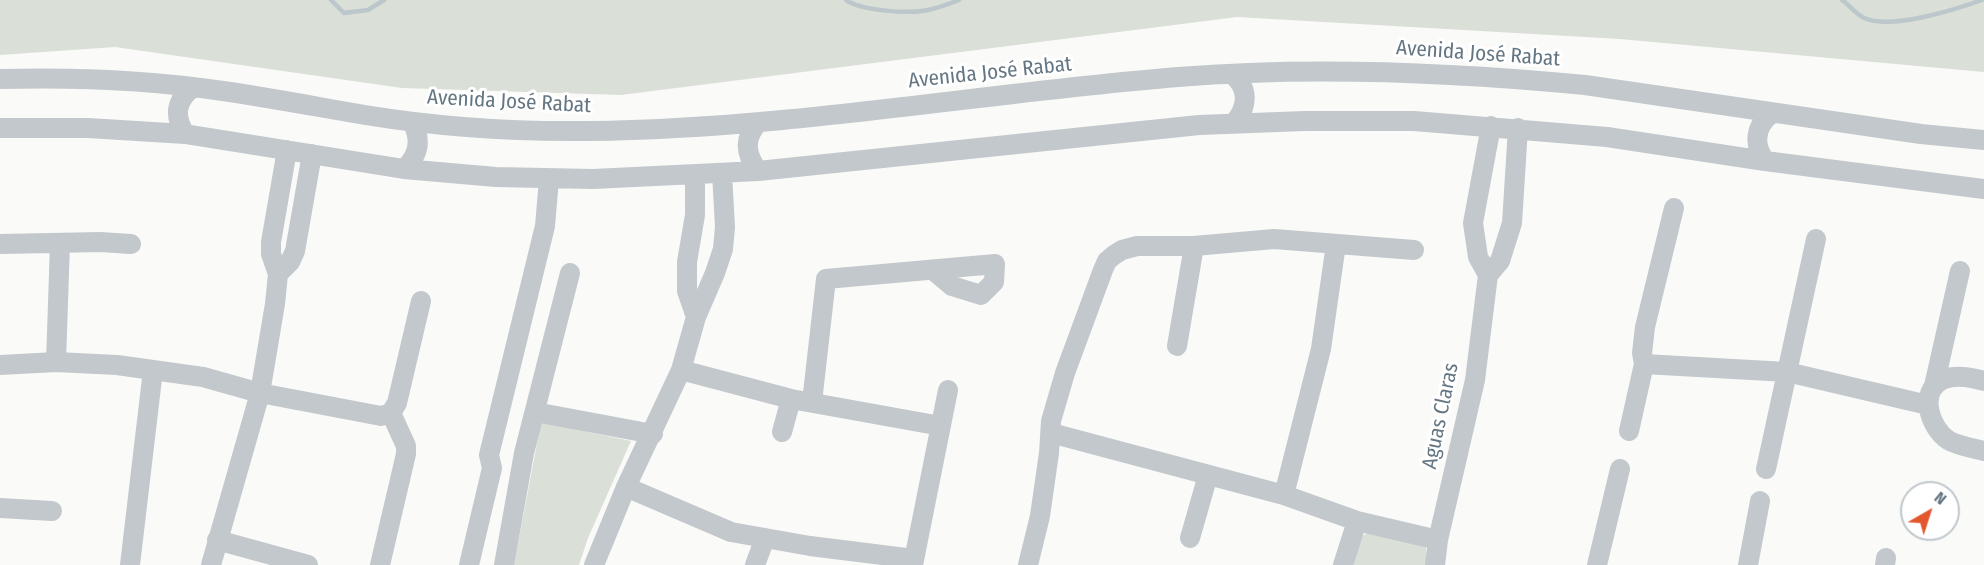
<!DOCTYPE html>
<html>
<head>
<meta charset="utf-8">
<style>
  body { margin:0 }
  #map { position:relative; width:1984px; height:565px; overflow:hidden; background:#fafaf8; font-family:"Fira Sans Condensed",sans-serif }
  canvas { display:block }
  .north { position:absolute; left:1900px; top:481px; width:60px; height:60px; box-sizing:border-box; background:#fff; border:2px solid #c1c8cd; border-radius:50%; rotate:39deg; font-size:16px; font-weight:700; line-height:24px; text-align:center; color:#657683 }
  .north::after { content:''; display:block; margin:auto; width:21px; height:27px; background:#e4572e; clip-path:polygon(50% 0,100% 100%,50% 72%,0 100%) }
</style>
</head>
<body>
<div id="map">
<canvas width="1984" height="565"></canvas>
<div class="north">N</div>
</div>
<script>
const ctx = document.querySelector('canvas').getContext('2d');
ctx.lineJoin = 'round';
function fill(path, color) { ctx.fillStyle = color; ctx.fill(path, 'evenodd'); }
function strokePath(path, color, width, dash) { ctx.strokeStyle = color; ctx.lineWidth = width; ctx.lineCap = dash ? 'butt' : 'round'; ctx.setLineDash(dash || []); ctx.stroke(path); }
function label(font, color, halo, rows, align = 'center') {
  ctx.font = font + ' "Fira Sans Condensed",sans-serif'; ctx.lineWidth = 6; ctx.setLineDash([]); ctx.textBaseline = 'middle'; ctx.strokeStyle = halo; ctx.fillStyle = color; for (const [text, x, y, turn = 0] of rows) {
    ctx.save(); ctx.translate(x, y); ctx.rotate((+turn || 0) * Math.PI / 180); ctx.textAlign = isNaN(turn) ? turn : align; if (halo) ctx.strokeText(text, 0, 0); ctx.fillText(text, 0, 0); ctx.restore();
  }
}
fill(new Path2D(`
  M0,0H1984V72L1620,39L1237,17L621,95L402,88L115,47L0,55Z
  M541,422L631,441L588,538L579,565H514Z
  M1369,531L1418,541L1426,548L1427,565H1351L1359,539Z`), '#dadfd7');
strokePath(new Path2D(`
  M331,0L344,13L368,10L384,0
  M846,0C861,11 909,14 928,10C938,8 949,4 959,0
  M1842,0C1849,5 1856,14 1864,18C1891,30 1954,10 1982,0`), '#bbc7cb', 4.5);
strokePath(new Path2D(`
  M1232,74C1249,88 1248,106 1235,122
  M0,79C74,77 150,80 223,91C271,98 318,107 365,115C439,127 514,132 589,131C786,129 981,93 1178,77C1314,66 1450,72 1585,85L1921,134L1984,140
  M758,123C743,139 746,155 758,171
  M0,128H88L185,134L404,169L496,177L593,179L758,171L1199,125L1305,121H1414L1607,137L1765,161L1984,189
  M185,134C174,116 175,100 194,87
  M1765,161C1753,144 1755,126 1772,113
  M404,169C419,156 422,140 412,122
  M695,175V215L687,262V291L696,317
  M0,244L100,242L131,244
  M278,274L290,262L295,251L312,154
  M1488,275L1478,257L1473,223L1491,126
  M1177,346L1194,246
  M56,362L60,243
  M1644,364L1787,372L1928,405
  M0,365L56,362L117,365L203,377L260,393L381,416L391,413L397,403L421,301
  M681,370L791,399L941,426
  M1984,381C1971,377 1955,374 1942,380C1918,392 1930,428 1948,440C1958,446 1972,448 1984,451
  M1934,386L1960,271
  M812,402L826,279L995,264L994,282L981,295L952,286L933,270
  M535,412L653,434
  M1629,431L1644,364L1642,353L1645,327L1674,208
  M782,432L791,399
  M1051,433L1284,495L1357,521L1438,540
  M1766,469L1816,239
  M626,487L731,532L810,546L914,559
  M1284,495L1321,349L1336,244
  M0,508L52,511
  M1190,538L1208,475
  M217,540L308,565
  M130,565L153,370
  M211,565L260,393L275,304L278,274L271,254V242L287,150
  M380,565L406,454V446L391,413
  M469,565L492,468L489,455L545,226L549,179
  M504,565L524,453L570,273
  M594,565L626,487L681,370L696,317L715,273L723,249L725,227L722,173
  M755,565L765,538
  M913,565L948,390
  M1028,565L1040,516L1049,453L1051,421L1065,373L1103,270L1107,261L1114,255L1122,250L1137,246H1194L1274,239L1414,250
  M1343,565L1357,521
  M1435,565L1438,540L1475,380L1488,275L1500,261L1512,223L1518,128
  M1597,565L1620,469
  M1748,565L1760,501
  M1885,565L1886,558`), '#c3c8cc', 20);
label('21px', '#657683', '#fff', [
  ["Avenida José Rabat",1478,54,4],
  ["Avenida José Rabat",990,73,-6],
  ["Avenida José Rabat",509,102,3],
  ["Aguas Claras",1441,416,-78]
]);
</script>
</body>
</html>
